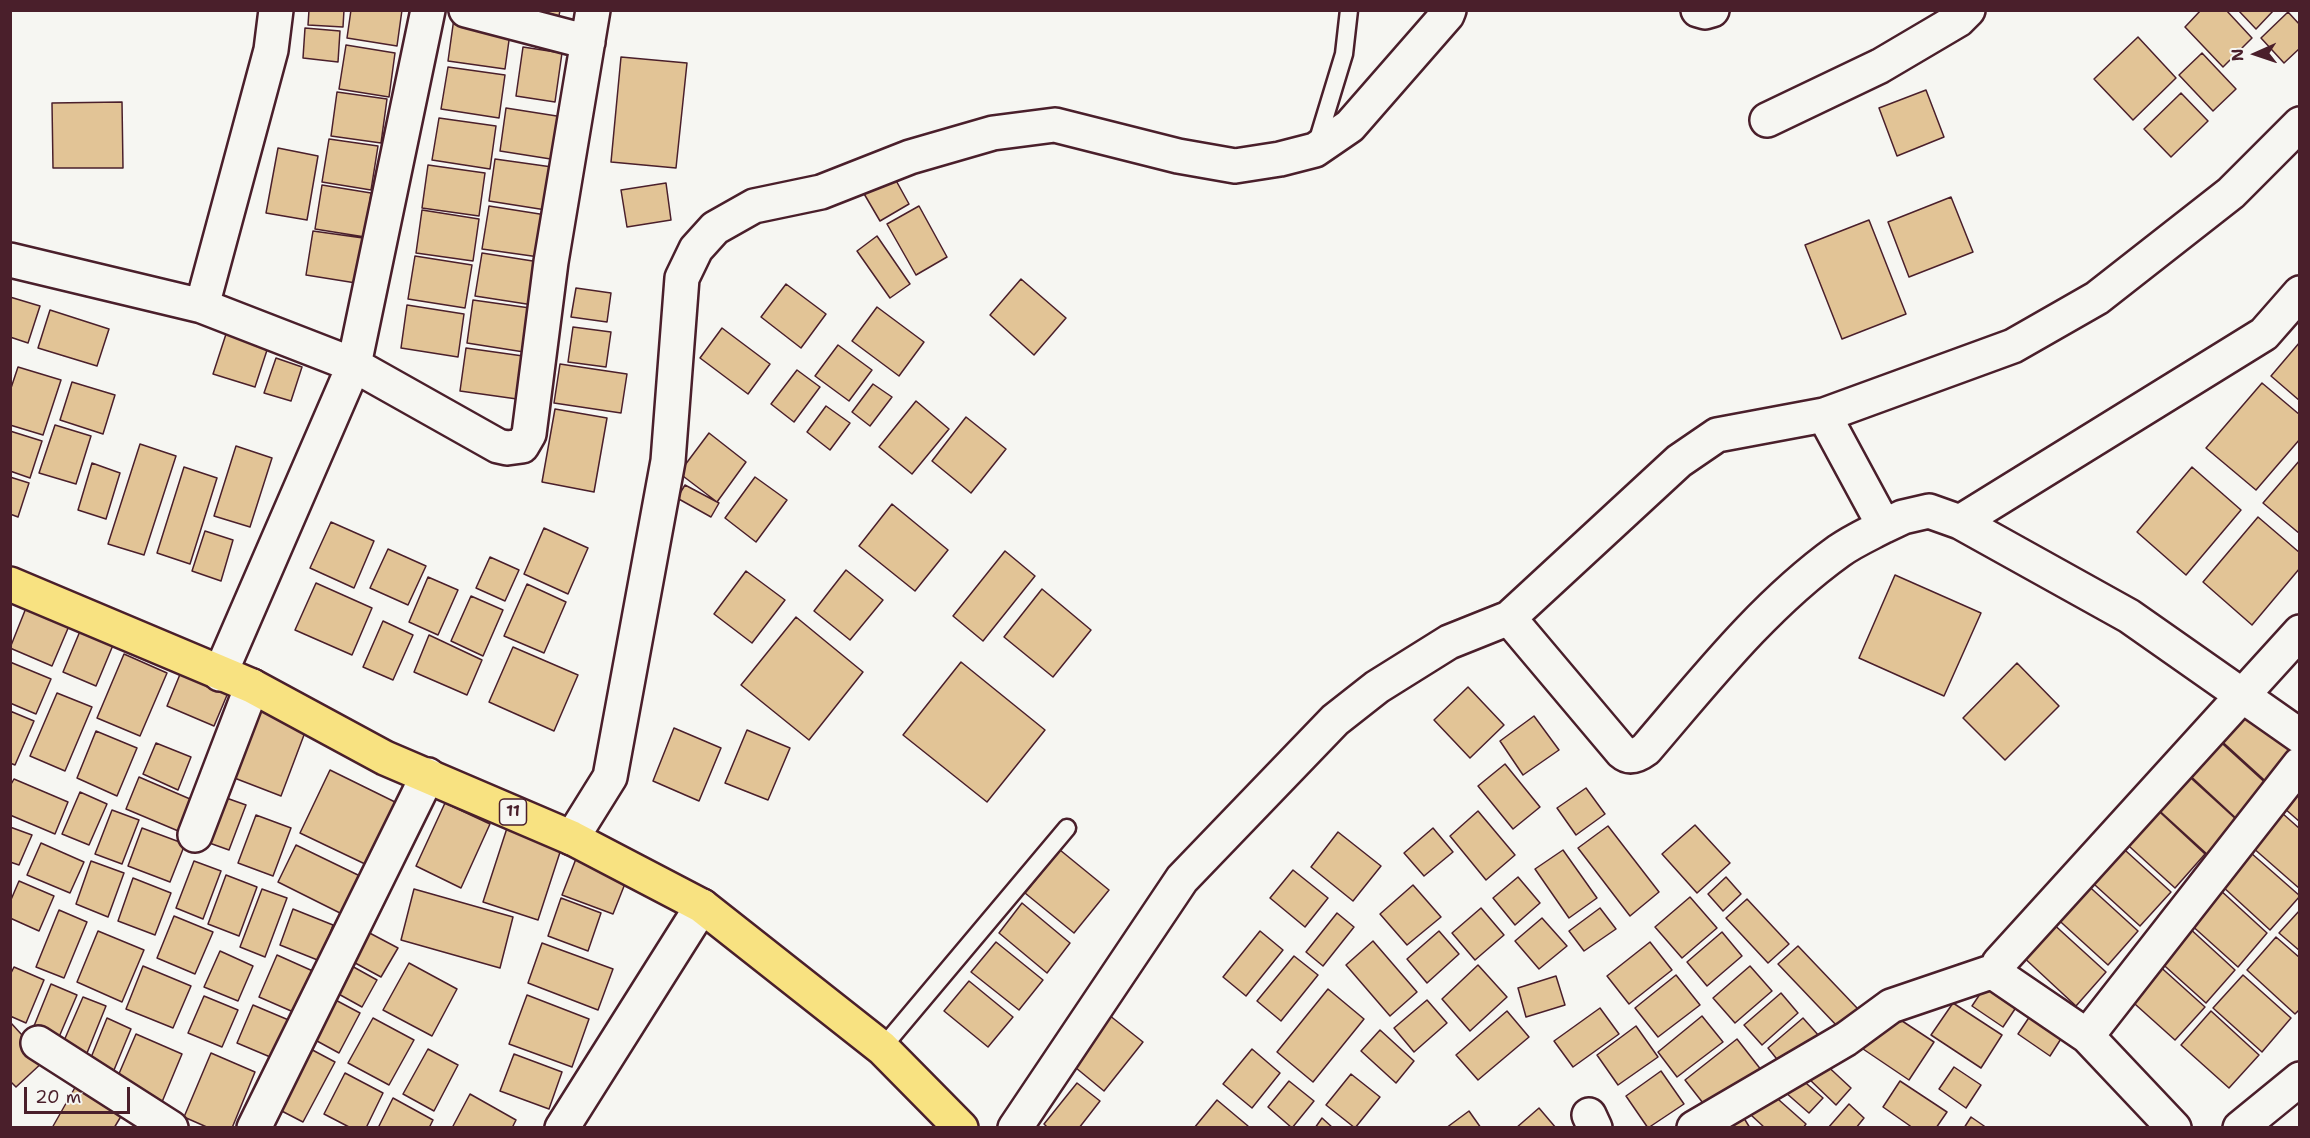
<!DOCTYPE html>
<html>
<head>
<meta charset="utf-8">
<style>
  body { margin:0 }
  #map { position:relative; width:2310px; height:1138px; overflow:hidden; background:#f6f6f2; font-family:"Shantell Sans",sans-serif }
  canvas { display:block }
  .frame { position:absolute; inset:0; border:12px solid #4a1f2b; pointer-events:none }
  .north { position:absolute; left:2226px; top:24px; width:60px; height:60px; -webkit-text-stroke:4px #f6f6f2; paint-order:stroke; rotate:267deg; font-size:16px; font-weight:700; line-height:24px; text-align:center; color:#4a1f2b }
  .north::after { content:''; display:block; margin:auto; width:21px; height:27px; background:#4a1f2b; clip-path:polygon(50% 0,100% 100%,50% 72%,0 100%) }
  .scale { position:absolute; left:24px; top:1087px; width:106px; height:27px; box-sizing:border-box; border:3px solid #4a1f2b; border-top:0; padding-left:8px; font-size:18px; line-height:21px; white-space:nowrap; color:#4a1f2b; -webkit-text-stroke:4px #f6f6f2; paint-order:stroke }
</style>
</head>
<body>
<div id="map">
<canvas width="2310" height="1138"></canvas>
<div class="frame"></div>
<div class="north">N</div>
<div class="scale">20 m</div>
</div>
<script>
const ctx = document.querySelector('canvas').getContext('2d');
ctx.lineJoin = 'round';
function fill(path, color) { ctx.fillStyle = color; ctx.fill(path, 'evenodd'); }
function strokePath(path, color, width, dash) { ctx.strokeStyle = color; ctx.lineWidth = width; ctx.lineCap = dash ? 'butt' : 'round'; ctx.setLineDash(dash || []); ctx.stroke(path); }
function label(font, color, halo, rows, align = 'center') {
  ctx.font = font + ' "Shantell Sans",sans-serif'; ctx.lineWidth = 6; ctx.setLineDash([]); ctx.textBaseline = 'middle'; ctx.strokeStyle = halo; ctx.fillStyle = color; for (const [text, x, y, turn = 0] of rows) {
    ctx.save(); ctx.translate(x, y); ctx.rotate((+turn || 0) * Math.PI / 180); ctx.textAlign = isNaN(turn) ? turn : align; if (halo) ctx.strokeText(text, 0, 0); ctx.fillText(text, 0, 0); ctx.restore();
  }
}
const building = new Path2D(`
  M309,10H344L343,27L308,25Z
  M351,10H402L397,46L347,38Z
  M536,10H560L559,16Z
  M2201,10H2226L2252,38L2223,67L2185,27Z
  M2238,10H2274L2256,29Z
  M2288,12L2300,25V48L2284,63L2261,38Z
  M454,18L511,26L505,69L448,61Z
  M305,28L340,31L338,62L303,58Z
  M2138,37L2176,78L2133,120L2094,79Z
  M346,45L395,53L389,97L339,89Z
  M523,47L562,53L555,102L516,96Z
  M2202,53L2236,89L2213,111L2179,75Z
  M621,57L687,63L676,168L611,162Z
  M448,67L505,75L499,118L441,109Z
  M1926,90L1944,137L1897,156L1879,108Z
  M337,92L387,99L381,143L331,136Z
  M2181,93L2208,121L2171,157L2144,129Z
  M122,102L123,168H53L52,103Z
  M506,108L563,117L557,160L500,151Z
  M439,118L496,126L490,169L432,160Z
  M329,139L378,146L371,190L322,182Z
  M278,148L318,156L307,220L266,213Z
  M495,159L552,167L546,210L489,201Z
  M428,165L485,173L479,216L422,208Z
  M893,175L909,204L880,221L863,192Z
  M666,183L671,220L627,227L621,190Z
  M322,185L371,193L365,237L315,229Z
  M1951,197L1973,252L1909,277L1888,222Z
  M489,206L546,215L539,257L482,249Z
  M919,206L947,257L916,275L887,224Z
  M422,210L479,219L473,261L416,253Z
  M1869,220L1906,314L1842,339L1805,245Z
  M313,231L363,238L356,283L306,275Z
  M877,236L910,284L890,298L857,251Z
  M482,253L539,262L533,305L475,296Z
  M415,256L472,265L465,308L408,299Z
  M1021,279L1066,318L1034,355L990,315Z
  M786,284L826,314L801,348L761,317Z
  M576,288L611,293L607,322L571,317Z
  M10,297L40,306L28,343L10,337Z
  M473,300L530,308L524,352L467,343Z
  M407,305L464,314L458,357L401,348Z
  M877,307L924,342L899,376L852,341Z
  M50,310L109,329L97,366L38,348Z
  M573,327L611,332L606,367L568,362Z
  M722,328L770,364L748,394L700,358Z
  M227,331L269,344L255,387L213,374Z
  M2300,342V401L2271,376Z
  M838,345L872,370L849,401L815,376Z
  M466,348L523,356L517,399L460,391Z
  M276,358L302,367L291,401L264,393Z
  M560,364L627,374L621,413L554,403Z
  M18,367L61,380L43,435L10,425V391Z
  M797,370L820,387L794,422L771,404Z
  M72,382L115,395L103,434L60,420Z
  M2262,383L2300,415V439L2256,490L2206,448Z
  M873,384L892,397L870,426L852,412Z
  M916,401L949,429L912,474L879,447Z
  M826,406L850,423L830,450L807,432Z
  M555,409L607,418L594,492L542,482Z
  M966,417L1006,449L971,493L932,461Z
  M55,425L91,436L76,484L39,473Z
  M10,431L42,441L30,478L10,471Z
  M709,433L746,462L717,502L679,473Z
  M140,444L176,456L144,555L108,544Z
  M236,446L272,458L250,527L214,516Z
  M2300,460V534L2263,503Z
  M92,463L120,473L106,519L78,510Z
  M184,467L217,478L190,564L157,553Z
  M2192,467L2241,510L2186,575L2137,532Z
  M10,477L29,483L18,517L10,514Z
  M755,477L787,500L756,542L725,518Z
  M685,485L719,503L711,517L677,498Z
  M892,504L948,550L915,591L859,546Z
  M2258,517L2300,553V568L2252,625L2203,582Z
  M331,522L374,541L354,588L310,568Z
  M544,528L588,548L568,594L524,574Z
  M205,531L233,540L221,581L192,571Z
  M388,549L426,566L408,605L370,588Z
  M1005,551L1035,576L983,641L953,616Z
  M490,557L519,570L505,601L476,588Z
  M846,570L883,600L850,640L814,611Z
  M746,571L785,600L752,643L714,614Z
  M1895,575L1981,613L1944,696L1859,658Z
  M428,577L458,590L438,635L409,622Z
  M316,583L372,608L352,655L295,630Z
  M527,584L566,602L544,653L504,636Z
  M1042,589L1091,630L1053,677L1004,637Z
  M471,596L503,610L483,656L451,641Z
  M26,608L69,626L52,666L10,648Z
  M796,617L863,672L809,740L741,685Z
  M383,621L413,635L393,680L363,667Z
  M83,624L116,638L96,686L63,672Z
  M429,635L482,660L467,695L414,672Z
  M513,647L578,675L554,731L489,702Z
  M124,654L167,673L140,736L97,718Z
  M10,662L51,679L36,714L10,703Z
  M961,662L1045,730L987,802L903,735Z
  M2017,663L2059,706L2005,760L1963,718Z
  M183,667L230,688L214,726L167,706Z
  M1468,687L1504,725L1470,758L1434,720Z
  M57,693L92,707L65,771L30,756Z
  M253,698L310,719L281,796L224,774Z
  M2246,702L2300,751L2272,787L2216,736Z
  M10,711L34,721L15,765L10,763Z
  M1534,716L1559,750L1523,775L1500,741Z
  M674,728L721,748L699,801L653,781Z
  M747,730L790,748L768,800L725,783Z
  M96,731L137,748L117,796L77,778Z
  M2214,736L2270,787L2239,821L2184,770Z
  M156,743L191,757L178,790L143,774Z
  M1505,764L1540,807L1513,829L1478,786Z
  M330,770L395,802L365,864L300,833Z
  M2182,770L2238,821L2208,855L2152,804Z
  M139,777L197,802L183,833L126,809Z
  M14,779L68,802L55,834L10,815V786Z
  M1586,788L1605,814L1576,835L1557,808Z
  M2300,790V822L2284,808Z
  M80,792L107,804L89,845L62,834Z
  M218,795L246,805L229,850L201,840Z
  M445,803L490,824L461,888L416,866Z
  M2150,803L2205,854L2175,888L2119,837Z
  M112,810L139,820L122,864L95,854Z
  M1478,811L1515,855L1486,880L1450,836Z
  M2282,813L2300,829V889L2252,847Z
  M256,815L291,828L273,876L238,863Z
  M508,825L563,843L538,920L483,902Z
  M1695,825L1730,863L1697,893L1662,854Z
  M1608,826L1659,892L1630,916L1578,848Z
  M10,827L32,835L19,865L10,862Z
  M142,828L185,844L170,882L128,866Z
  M1433,828L1453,852L1424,876L1404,853Z
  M1338,832L1381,866L1353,901L1311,867Z
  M2115,841L2171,892L2140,926L2084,875Z
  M41,843L84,862L70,893L27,875Z
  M296,845L360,876L342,914L278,882Z
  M1060,850L1109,890L1074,933L1025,893Z
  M1563,850L1597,898L1569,918L1535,869Z
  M579,851L630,871L613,914L562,895Z
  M2251,853L2300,896L2270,930L2222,886Z
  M91,861L124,873L108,917L76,904Z
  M194,861L221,871L203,919L176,908Z
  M1293,870L1328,898L1305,927L1270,898Z
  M226,875L257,887L239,936L208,924Z
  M1518,877L1540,903L1515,925L1493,898Z
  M1726,877L1741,894L1723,911L1708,894Z
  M133,878L171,893L155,935L118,921Z
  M2082,880L2138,931L2108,965L2052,914Z
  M19,881L54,896L39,931L10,918V902Z
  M1413,885L1441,917L1407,945L1380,914Z
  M262,889L287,898L265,957L240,947Z
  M414,889L513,917L500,968L401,940Z
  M2219,889L2267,933L2238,967L2189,923Z
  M1690,897L1717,928L1682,958L1655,927Z
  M561,898L601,913L588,951L548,936Z
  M1747,899L1789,944L1768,963L1726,918Z
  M1022,903L1070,943L1047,973L999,933Z
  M1481,908L1504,935L1475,960L1452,933Z
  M1600,908L1616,929L1584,951L1569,931Z
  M293,909L333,925L320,961L280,945Z
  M59,910L87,922L64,978L36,967Z
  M2300,910V951L2279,933Z
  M1337,913L1354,927L1323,966L1306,952Z
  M174,916L213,932L195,974L157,958Z
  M1542,918L1567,946L1539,969L1515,941Z
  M2050,921L2106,972L2076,1006L2020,954Z
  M2187,926L2235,970L2206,1003L2157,959Z
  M362,929L398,948L381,977L346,958Z
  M98,931L144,950L122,1002L77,982Z
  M1260,931L1283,950L1246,996L1223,977Z
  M1439,931L1459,954L1427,983L1407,959Z
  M1722,932L1742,956L1707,986L1687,962Z
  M2276,937L2300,958V1009L2295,1014L2247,970Z
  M1373,941L1417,992L1390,1016L1346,965Z
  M996,942L1043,980L1019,1010L971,972Z
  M1650,942L1672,970L1629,1004L1607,976Z
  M542,943L613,969L598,1010L528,983Z
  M1798,946L1858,1009L1838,1027L1778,964Z
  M220,951L253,966L238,1001L204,987Z
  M277,955L315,972L298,1014L259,997Z
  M1294,956L1318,975L1281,1021L1257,1001Z
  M409,963L457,989L432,1036L383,1010Z
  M2156,963L2205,1007L2175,1040L2126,996Z
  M350,965L377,980L362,1007L335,992Z
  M1478,965L1507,997L1470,1031L1442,999Z
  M143,966L191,986L173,1028L126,1009Z
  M1750,966L1772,991L1735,1023L1713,998Z
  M14,967L44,980L26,1023L10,1016V975Z
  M1676,975L1700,1005L1658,1037L1635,1008Z
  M2243,975L2291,1018L2262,1052L2213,1008Z
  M1556,976L1565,1005L1526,1017L1518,988Z
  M1990,979L2021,1000L2003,1027L1972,1006Z
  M969,981L1013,1017L988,1047L944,1011Z
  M51,984L77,995L59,1037L34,1026Z
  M1328,989L1364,1019L1313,1082L1277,1052Z
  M1781,993L1798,1013L1762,1045L1744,1025Z
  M527,995L589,1019L572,1067L509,1044Z
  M204,996L238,1010L222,1047L188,1033Z
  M328,996L360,1013L339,1053L306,1035Z
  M83,997L106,1006L87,1053L63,1043Z
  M1427,1000L1447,1023L1414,1052L1394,1028Z
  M1953,1003L2002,1035L1981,1068L1931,1035Z
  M253,1005L291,1021L275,1059L237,1043Z
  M1600,1008L1619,1034L1573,1067L1554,1041Z
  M2034,1010L2066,1031L2050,1056L2018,1034Z
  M1507,1011L1529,1037L1478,1080L1456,1055Z
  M1887,1011L1934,1042L1909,1080L1863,1049Z
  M2211,1011L2259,1055L2229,1088L2181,1045Z
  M1109,1015L1143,1042L1104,1091L1070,1063Z
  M1702,1016L1723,1042L1677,1077L1658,1052Z
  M107,1018L131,1029L114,1070L90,1060Z
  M373,1018L414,1040L389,1085L348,1063Z
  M1803,1018L1820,1037L1784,1068L1768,1048Z
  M11,1023L45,1060L16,1087L10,1081Z
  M1636,1026L1658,1057L1618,1085L1597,1055Z
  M1380,1030L1414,1061L1396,1083L1361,1051Z
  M136,1034L182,1054L162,1102L115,1083Z
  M1737,1039L1762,1071L1710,1112L1685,1080Z
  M305,1046L335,1062L303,1122L272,1106Z
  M428,1049L458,1065L434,1111L403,1094Z
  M1252,1049L1280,1073L1252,1108L1223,1084Z
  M211,1053L255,1072L232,1128H209L184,1117Z
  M514,1054L562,1072L549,1109L500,1091Z
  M1822,1061L1851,1088L1836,1105L1807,1077Z
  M1954,1067L1981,1085L1966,1108L1939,1089Z
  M1661,1071L1684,1104L1648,1128L1626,1096Z
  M345,1073L383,1093L366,1128H351L324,1114Z
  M1351,1074L1380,1097L1355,1128L1326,1105Z
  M1799,1077L1823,1098L1809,1113L1785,1092Z
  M1289,1081L1314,1101L1292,1128L1268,1107Z
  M1900,1081L1947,1112L1936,1128H1913L1883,1107Z
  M1077,1083L1100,1101L1079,1128H1048L1044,1124Z
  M77,1084L123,1113L114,1128H52Z
  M1770,1092L1806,1124L1803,1128H1765L1751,1115Z
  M470,1094L516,1120L512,1128H452Z
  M393,1098L433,1120L429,1128H378Z
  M1217,1100L1248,1126L1247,1128H1194Z
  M1849,1104L1864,1118L1856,1128H1828Z
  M1539,1108L1556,1128H1516Z
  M1739,1110L1750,1128H1712Z
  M1469,1111L1481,1128H1446Z
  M1971,1117L1987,1128H1964Z
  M1322,1118L1333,1128H1315Z`);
fill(building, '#e2c496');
strokePath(building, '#4a1f2b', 1.5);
const lane = new Path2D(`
  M1316,146L1344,54L1349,10
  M882,1048L1067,828`);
const street = new Path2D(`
  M466,10L588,42
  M1698,10L1705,12L1712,10
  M1767,120L1880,66L1958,20L1968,10
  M10,260L202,306L354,365L498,446L507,448L522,446L529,434L551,262L593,10
  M202,306L271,50L276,10
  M1824,415L1884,526L1903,517L1929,511L1960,522L2129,616L2300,736
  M1960,522L2264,334L2300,293
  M1509,618L1622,752C1630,759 1638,755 1646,749C1706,679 1764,605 1839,551C1853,541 1869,534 1884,526
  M220,674L354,365L428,10
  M195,835L252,686
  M572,838L610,777L668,461L682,278L696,249L715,228L754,206L821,192L910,157L993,133L1055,125L1178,156L1235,166L1280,159L1315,150L1350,126L1447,15L1449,10
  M2087,1036L1999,976L1997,970L1999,963L2300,632
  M38,1043L171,1128
  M1589,1115L1595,1128
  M254,1128L428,775
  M562,1128L702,906
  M1015,1128L1182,879L1335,720L1377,687L1449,642L1509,618L1679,461L1717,435L1824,415L2013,346L2097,298L2231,193L2300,124
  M1694,1128L1846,1039L1891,1006L1997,970
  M2174,1128L2087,1036L2300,764
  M2240,1128L2300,1079`);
const highway = new Path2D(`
  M10,584L252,686L385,758L572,838L702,906L882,1048L961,1128`);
strokePath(lane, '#4a1f2b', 21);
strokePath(street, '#4a1f2b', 38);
strokePath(highway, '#4a1f2b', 38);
strokePath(lane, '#f6f6f2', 16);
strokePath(street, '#f6f6f2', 33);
strokePath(highway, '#f8e281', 33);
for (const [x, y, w] of [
  [513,812,27]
]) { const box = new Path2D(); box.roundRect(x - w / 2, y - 13, w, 26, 4.5); ctx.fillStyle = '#f6f6f2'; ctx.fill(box); strokePath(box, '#4a1f2b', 1.5); }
label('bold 16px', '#4a1f2b', null, [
  ["11",513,812]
]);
</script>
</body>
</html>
